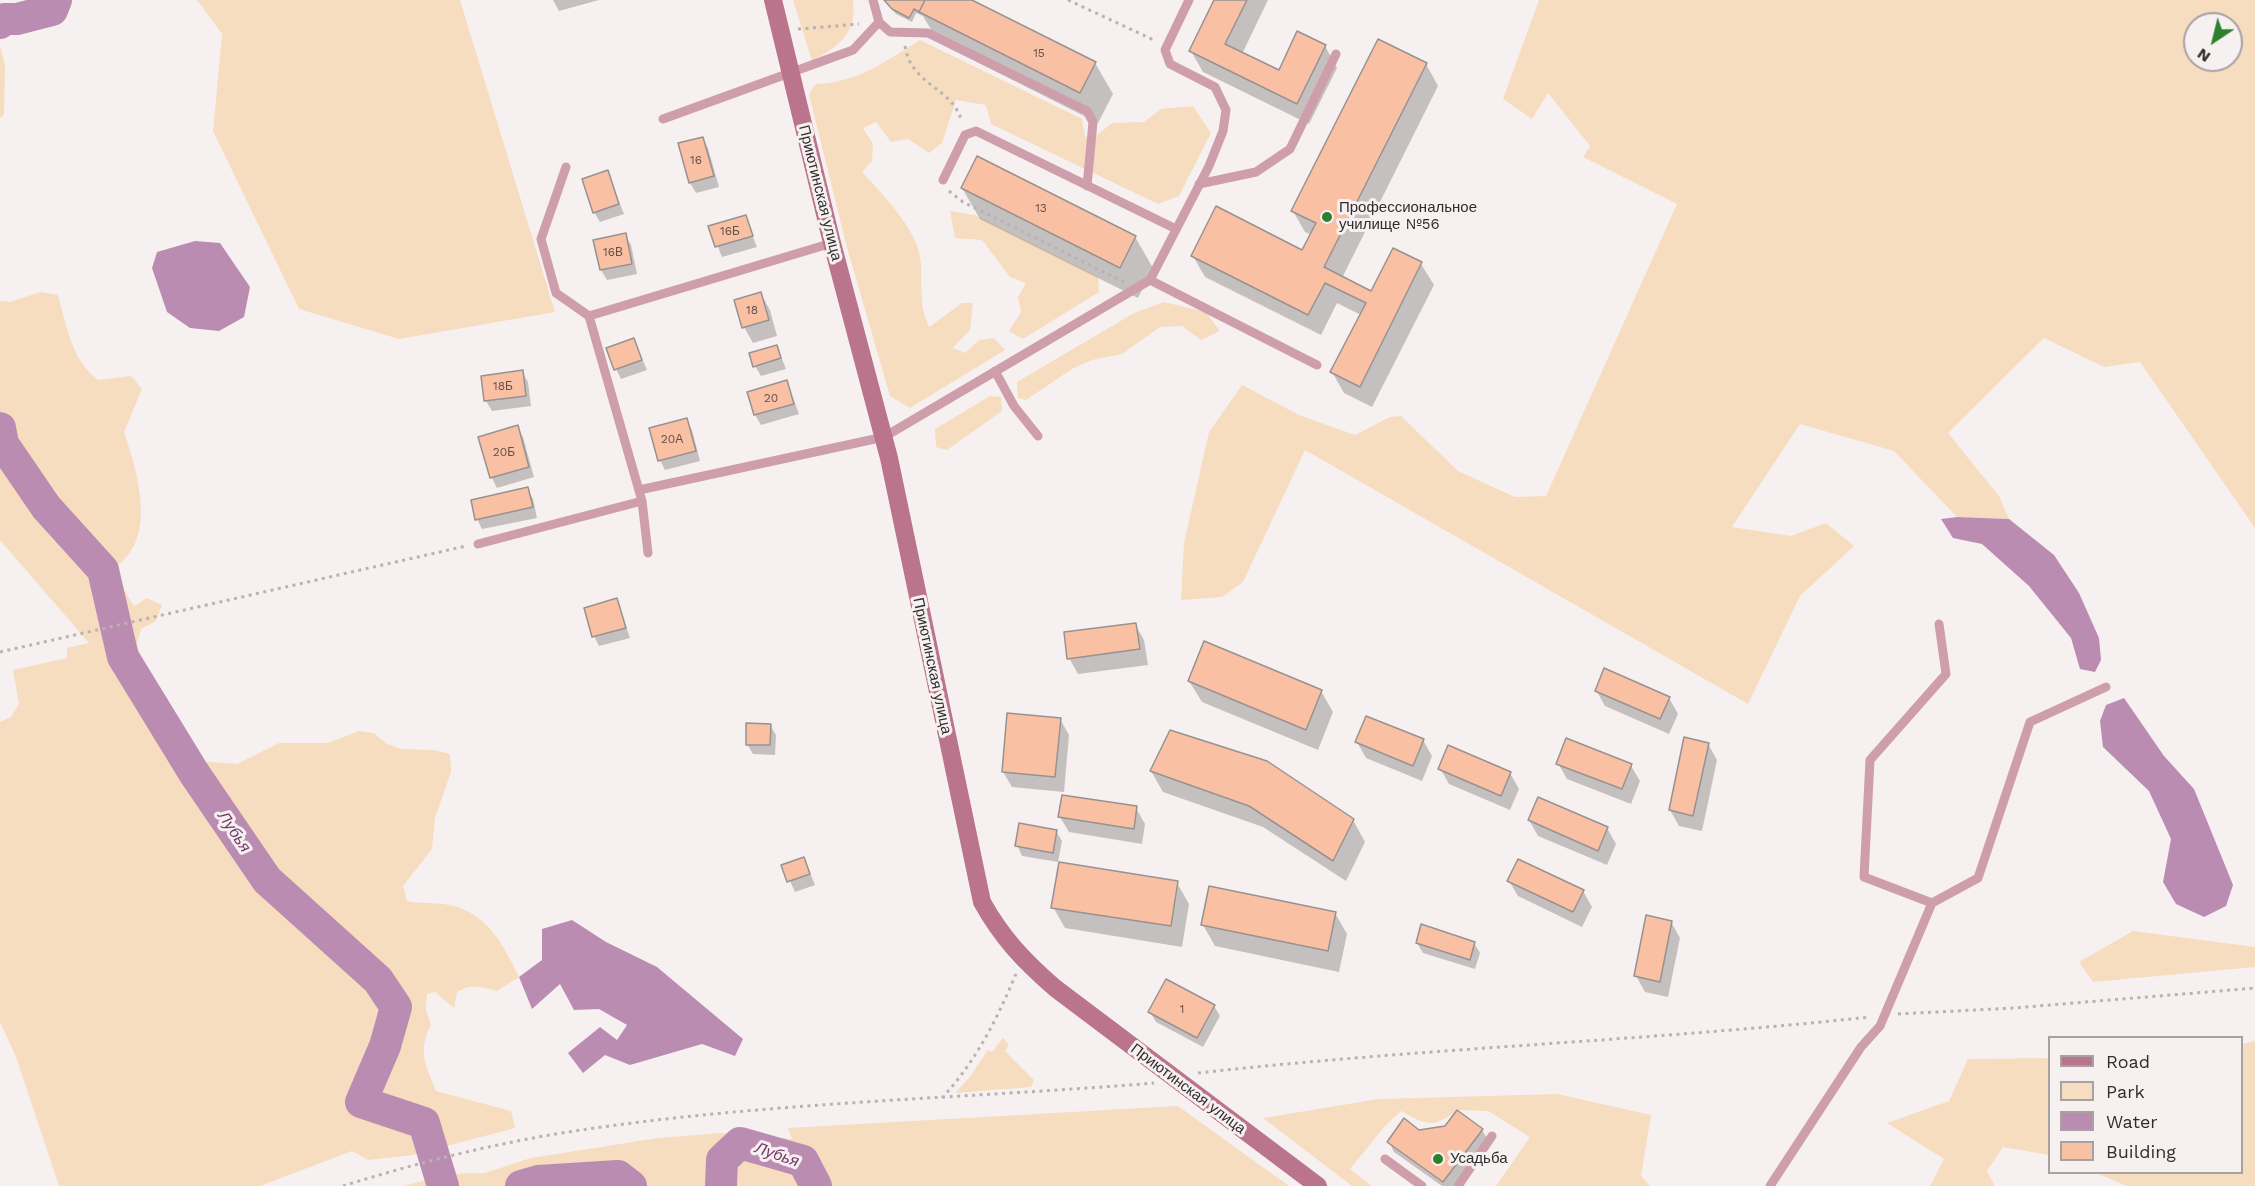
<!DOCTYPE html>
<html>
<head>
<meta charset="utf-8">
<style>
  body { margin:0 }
  #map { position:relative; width:2255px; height:1186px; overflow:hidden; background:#f7f0f0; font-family:"Work Sans",sans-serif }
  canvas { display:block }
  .legend { position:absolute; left:2048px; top:1036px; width:195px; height:138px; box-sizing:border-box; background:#f7f0f0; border:2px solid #a7a2a2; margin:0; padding:8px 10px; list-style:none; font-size:18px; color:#2f2d2d }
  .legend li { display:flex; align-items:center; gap:12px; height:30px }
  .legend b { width:30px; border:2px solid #a7a2a2 }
  .north { position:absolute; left:2183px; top:12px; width:60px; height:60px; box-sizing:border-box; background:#f7f0f0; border:2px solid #a7a2a2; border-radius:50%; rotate:215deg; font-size:16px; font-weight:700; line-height:24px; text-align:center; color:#2f2d2d }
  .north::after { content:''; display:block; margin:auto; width:21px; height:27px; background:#2b812f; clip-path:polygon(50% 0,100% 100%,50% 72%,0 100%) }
</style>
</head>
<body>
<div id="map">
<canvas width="2255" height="1186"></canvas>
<ul class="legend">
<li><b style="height:8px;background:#ba748c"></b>Road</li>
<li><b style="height:16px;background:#f6ddc0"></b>Park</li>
<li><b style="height:16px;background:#bb8cb1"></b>Water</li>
<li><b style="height:16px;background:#fac0a4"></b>Building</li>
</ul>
<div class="north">N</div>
</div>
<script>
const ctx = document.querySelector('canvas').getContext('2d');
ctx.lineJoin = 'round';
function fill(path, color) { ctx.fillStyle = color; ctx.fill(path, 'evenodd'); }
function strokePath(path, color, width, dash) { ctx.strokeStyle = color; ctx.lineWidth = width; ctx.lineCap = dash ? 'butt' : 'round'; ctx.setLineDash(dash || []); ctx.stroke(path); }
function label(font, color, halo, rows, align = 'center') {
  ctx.font = font + ' "Work Sans",sans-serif'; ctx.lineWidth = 6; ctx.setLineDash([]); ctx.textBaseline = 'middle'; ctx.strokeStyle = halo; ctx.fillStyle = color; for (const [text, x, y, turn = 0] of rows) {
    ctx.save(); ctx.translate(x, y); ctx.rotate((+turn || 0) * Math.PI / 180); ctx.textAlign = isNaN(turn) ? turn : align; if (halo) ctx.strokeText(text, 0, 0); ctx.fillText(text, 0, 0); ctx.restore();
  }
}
fill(new Path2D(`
  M197,0H460L555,312L399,339L299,309L213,131L222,34Z
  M793,0H853C858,33 838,47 812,61Z
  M1539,0H2255V528L2140,362L2104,367L2044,338L1948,433L1999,496L2009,519L1957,517L1894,451L1800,424L1732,527L1791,536L1826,523L1854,546L1800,596L1748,704L1305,450L1243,582L1222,597L1181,600L1184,543L1209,432L1242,385L1299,415L1355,435L1390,417L1401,416L1458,471L1515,497L1546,496L1677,204L1583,157L1590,146L1548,93L1532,119L1503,99ZM2195,24H2231V60H2195Z
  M5,10H21L22,23L6,29L0,40V12Z
  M920,40L1082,119L1085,136L1091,140L1112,123L1144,122L1161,109L1193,106L1211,133L1179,196L1158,204L991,124L986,105L956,100L942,143L929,153L908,139L891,142L876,122L863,128L873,144L872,161L862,172C882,194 916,228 920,257C924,284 917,300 929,327L962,303H973L970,330L953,348L965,353L979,340L994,338L1005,350L910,408L890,396L846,244L809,94L816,84C860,82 884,62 920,40Z
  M0,46L5,65L4,115L0,118Z
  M950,211L975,215L1098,277L1099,292L1023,339L1009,331L1021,312L1018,297L1026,283L1010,277L982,240L955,238Z
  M41,292L58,295C67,327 71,359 98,380L131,376L142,389L124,432C137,471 157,535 119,564L117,579L134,606L147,598L162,605L156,621L141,629L137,644L145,674L169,716L181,728L200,761L237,764L279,743H328L359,731L374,733L387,744L401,749L434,750L450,754L451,772L435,818L432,849L403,886L407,901C422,904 439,902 454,906C489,916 504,946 519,977L497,991C482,987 471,983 457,992L454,1008L435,992L427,994L426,1010L431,1025C417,1052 426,1065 436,1091L511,1111L515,1128L413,1155L368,1160L352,1151L260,1186H59L16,1057L0,1022V722L11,717L19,704L13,670L67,658V648L89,643L0,540V301L9,302Z
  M1164,302L1206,312L1220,331L1201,340L1182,326L1160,327L1122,354L1092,360L1072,369L1026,400L1018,398L1017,382L1134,313Z
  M990,396L1001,397L1002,411L947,450L936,447L935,429Z
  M2133,931L2255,947V967L2093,982L2079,962Z
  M1003,1038L1009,1045L1005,1051L1034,1080L1031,1087L955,1093L969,1078L988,1050L992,1052Z
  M2255,1041V1186H2127L2096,1173L2242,1172V1044Z
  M2049,1058V1155L2003,1147L1987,1171L1995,1186H1930L1944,1159L1887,1123L1949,1101L1968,1059Z
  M1557,1094L1651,1115L1641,1176L1650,1186H1496L1530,1137L1488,1111L1457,1110C1433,1129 1426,1125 1401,1111L1386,1125L1350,1169L1372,1186H1352L1263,1118L1379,1099Z
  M1178,1106L1289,1186H403L452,1174L485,1173L531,1158L658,1138L723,1133L792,1139L788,1128Z`), '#f6ddc0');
fill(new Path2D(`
  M195,241L220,243L250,287L244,317L219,331L190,328L167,312L152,268L157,252Z
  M1957,517L2009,519L2054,555L2079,593L2099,638L2101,660L2095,672L2080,669L2071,638L2029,586L1982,544L1953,538L1941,519Z
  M2124,698L2164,756L2194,789L2233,885L2226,906L2204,917L2176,904L2163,882L2171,839L2149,791L2103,747L2100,721L2106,705Z
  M572,920L606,942L657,967L743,1039L735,1056L702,1044L630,1065L605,1055L583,1073L568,1053L600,1027L617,1040L627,1025L599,1009L574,1010L560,984L532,1009L519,977L542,960V929Z`), '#bb8cb1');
fill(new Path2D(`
  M553,0H599L559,11Z
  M885,0H969L1095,63L1113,94L1098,123L939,43L923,16L916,13L912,22L896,14Z
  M1215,0H1268L1242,54L1279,72L1325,46L1337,68L1309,124L1203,72L1191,51Z
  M1426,64L1438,86L1342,278L1372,293L1394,250L1421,264L1434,285L1372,407L1344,393L1332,372L1361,315L1337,303L1321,335L1205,277L1193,256L1303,252L1312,235L1305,232L1293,211Z
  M702,138L708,148L719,187L696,193L690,183L680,144Z
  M607,172L624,214L600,222L594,212Z
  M962,188L1135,237L1153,268L1138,298L980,219Z
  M745,217L757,247L722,257L710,227Z
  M625,235L631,245L637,274L607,280L601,270L595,241Z
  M761,294L770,310L777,336L753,343L744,327Z
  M634,340L647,370L621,379L616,369Z
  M777,346L786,369L761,376L755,366Z
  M522,372L528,382L531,406L492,411L486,401L483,377Z
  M787,382L799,414L761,425L755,415Z
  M686,420L692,430L700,461L665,470L660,460Z
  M517,427L523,437L534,477L497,488L492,478L480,438Z
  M527,489L533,499L537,518L482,529L477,519Z
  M617,600L630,638L599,646L594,636Z
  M1135,624L1144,640L1148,665L1078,674L1069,658Z
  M1189,681L1321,691L1333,712L1318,750L1202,702Z
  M1596,690L1669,698L1678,714L1669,734L1605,706Z
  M1060,719L1069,735L1064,792L1012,787L1003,772Z
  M770,725L776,735L775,755L753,754L747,744Z
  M1423,740L1432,756L1422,781L1366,758L1357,742Z
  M1708,744L1717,760L1702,831L1679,826L1670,810Z
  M1558,763L1631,766L1640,781L1631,804L1567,779Z
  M1440,768L1510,773L1519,789L1510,810L1449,784Z
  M1151,771L1353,820L1365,842L1346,881L1263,827L1163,792Z
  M1136,808L1145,824L1142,844L1069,832L1060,817Z
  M1529,820L1607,828L1616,844L1607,865L1538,836Z
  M1056,831L1062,841L1058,862L1022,856L1017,845Z
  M804,858L815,885L795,892L783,866Z
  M1509,881L1583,891L1592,907L1582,927L1518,896Z
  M1177,883L1189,904L1182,947L1065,928L1053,907Z
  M1335,913L1347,934L1339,972L1215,946L1203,925Z
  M1671,922L1680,938L1668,997L1645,992L1636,976Z
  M1417,943H1474L1480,953L1475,969L1423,953Z
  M1214,1006L1220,1016L1203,1047L1156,1022L1150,1012Z
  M1446,1128L1482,1130L1488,1140L1453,1186H1442L1394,1152L1389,1142L1419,1131Z`), '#0003');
strokePath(new Path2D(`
  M0,23L4,19H17L52,10L56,0
  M0,428L3,444L46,507L103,570L123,657L194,773L267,880L378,980L396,1007L385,1046L361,1102L424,1123L443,1186
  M521,1186L538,1181L618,1176L631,1186
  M721,1186L722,1160L740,1143L803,1161L816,1186`), '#bb8cb1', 32);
const building = new Path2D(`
  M884,0H925L919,12L914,9L909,18L892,9Z
  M925,0H972L1096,62L1080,93L919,12Z
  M1214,0H1247L1225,44L1279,70L1297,31L1326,45L1297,104L1189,51Z
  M1378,39L1427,63L1324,267L1371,291L1393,248L1422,262L1360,387L1330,372L1366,303L1325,283L1308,315L1191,256L1216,206L1302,250L1316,223L1291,211Z
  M703,137L714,176L689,183L678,143Z
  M977,156L1136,236L1120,268L961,188Z
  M608,170L619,204L593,213L582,179Z
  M746,215L753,236L715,247L708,226Z
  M626,233L632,264L600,270L593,240Z
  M761,292L769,320L742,328L734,300Z
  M634,338L642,360L614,370L606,348Z
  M777,345L781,358L753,367L749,353Z
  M523,370L526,396L484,401L481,376Z
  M787,380L794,404L754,415L747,392Z
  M687,418L696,451L658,461L649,428Z
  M518,425L529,467L490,478L478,437Z
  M528,487L533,507L475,520L471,500Z
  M617,598L626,628L592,637L584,608Z
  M1136,623L1140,649L1067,659L1064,632Z
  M1204,641L1322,690L1306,730L1188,681Z
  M1604,668L1670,697L1660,719L1595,691Z
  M1007,713L1061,718L1055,777L1002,772Z
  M1366,716L1424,739L1413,766L1355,742Z
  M746,723L771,724L770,745H746Z
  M1170,730L1267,761L1354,819L1333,861L1249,806L1150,771Z
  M1684,737L1709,743L1693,816L1669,810Z
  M1566,738L1632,764L1622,789L1556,764Z
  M1448,745L1511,772L1501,796L1438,769Z
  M1062,795L1137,806L1134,829L1058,817Z
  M1538,797L1608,827L1598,851L1528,820Z
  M1019,823L1057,830L1053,853L1015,846Z
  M804,857L810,874L787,882L781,865Z
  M1518,859L1584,890L1573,912L1507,881Z
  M1059,862L1178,881L1171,926L1051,908Z
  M1209,886L1336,912L1328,951L1201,925Z
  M1646,915L1672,921L1660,982L1634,976Z
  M1421,924L1475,942L1470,960L1416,943Z
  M1166,979L1215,1005L1197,1038L1148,1012Z
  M1457,1110L1483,1129L1443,1182L1387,1142L1404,1118L1419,1130L1445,1126Z`);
fill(building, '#fac0a4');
strokePath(building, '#979290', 1.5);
strokePath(new Path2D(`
  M1068,0L1156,41
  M798,29L859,24
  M905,46C911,86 953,87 962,122
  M949,191L963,202L1124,282
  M0,652L466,546
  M1898,1014L2014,1008L2255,988
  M1198,1073C1422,1048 1647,1041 1870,1017
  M942,1098C976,1061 996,1021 1016,974
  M343,1186C416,1163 492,1144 568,1132C761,1102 959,1099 1154,1083`), '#b8b3b3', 3, [3, 4.5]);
strokePath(new Path2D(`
  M879,22L890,32L928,33L1087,111L1093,122L1087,186
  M663,119L853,50L879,22L873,0
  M566,167L541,239L556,293L589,316L642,501L648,553
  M943,180L965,135L976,131L1176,229
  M1199,184L1256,172L1290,149L1336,54
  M1150,280L1317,365
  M589,316L832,243
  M995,371L1014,406L1038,436
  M639,490L884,437L1150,280L1209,166L1223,131L1226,110L1215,87L1170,64L1165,50L1189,0
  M478,544L642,501
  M1932,903L1864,877L1870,760L1946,674L1939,624
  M1385,1159L1422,1186
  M1458,1186L1492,1136
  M1770,1186L1861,1047L1880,1026L1932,903L1978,878L2030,722L2106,687`), '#cf9ead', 9);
strokePath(new Path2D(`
  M773,0L832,243L889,458L982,902C1002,938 1024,961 1055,988L1318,1186`), '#ba748c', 18);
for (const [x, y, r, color] of [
  [1327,217,6,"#2b812f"],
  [1438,1159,6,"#2b812f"]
]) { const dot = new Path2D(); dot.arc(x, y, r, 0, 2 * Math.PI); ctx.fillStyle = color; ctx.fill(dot); strokePath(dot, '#f7f0f0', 2); }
label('12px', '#62524b', null, [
  ["15",1039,53],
  ["16",696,160],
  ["13",1041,208],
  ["16Б",730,231],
  ["16В",613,252],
  ["18",752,310],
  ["18Б",503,386],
  ["20",771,398],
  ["20А",672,439],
  ["20Б",504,452],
  ["1",1182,1009]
]);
label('15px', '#2f2d2d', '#f7f0f0', [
  ["Приютинская улица",820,193,76],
  ["Приютинская улица",932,666,78],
  ["Приютинская улица",1188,1089,37]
]);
label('15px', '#2f2d2d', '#f7f0f0', [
  ["Профессиональное",1339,208],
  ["училище №56",1339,225],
  ["Усадьба",1450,1159]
], 'left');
label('italic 16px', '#733769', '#f7f0f0', [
  ["Лубья",234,832,56],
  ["Лубья",777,1155,19]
]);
</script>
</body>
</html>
